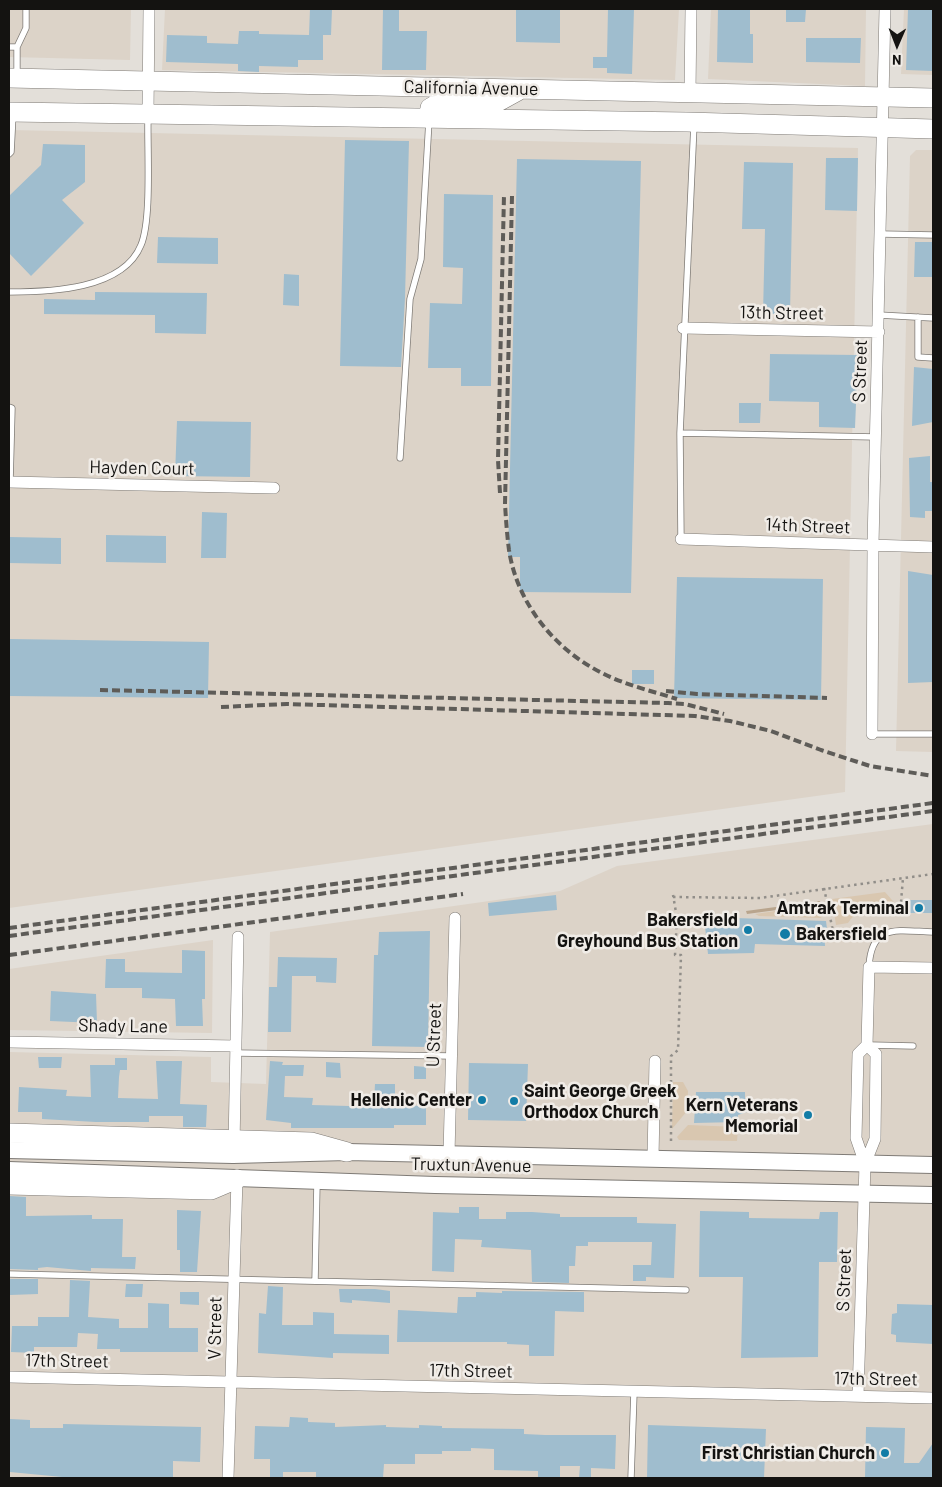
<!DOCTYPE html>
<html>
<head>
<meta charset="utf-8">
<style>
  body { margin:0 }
  #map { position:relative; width:942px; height:1487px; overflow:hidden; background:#e3dfd9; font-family:Barlow,sans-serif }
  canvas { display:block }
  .frame { position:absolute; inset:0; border:10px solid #141311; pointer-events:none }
  .north { position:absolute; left:872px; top:20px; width:50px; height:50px; -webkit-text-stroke:4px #f0ece7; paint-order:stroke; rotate:181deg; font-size:14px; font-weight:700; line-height:20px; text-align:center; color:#141311 }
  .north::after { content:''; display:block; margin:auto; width:18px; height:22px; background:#141311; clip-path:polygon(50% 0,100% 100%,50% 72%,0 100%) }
</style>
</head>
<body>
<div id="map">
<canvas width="942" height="1487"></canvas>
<div class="frame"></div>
<div class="north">N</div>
</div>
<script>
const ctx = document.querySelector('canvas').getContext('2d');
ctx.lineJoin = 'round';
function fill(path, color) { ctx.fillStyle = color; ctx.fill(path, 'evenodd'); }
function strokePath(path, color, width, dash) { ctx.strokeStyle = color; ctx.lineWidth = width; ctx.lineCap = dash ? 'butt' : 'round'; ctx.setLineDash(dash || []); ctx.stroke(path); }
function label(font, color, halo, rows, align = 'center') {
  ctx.font = font + ' Barlow,sans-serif'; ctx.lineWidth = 5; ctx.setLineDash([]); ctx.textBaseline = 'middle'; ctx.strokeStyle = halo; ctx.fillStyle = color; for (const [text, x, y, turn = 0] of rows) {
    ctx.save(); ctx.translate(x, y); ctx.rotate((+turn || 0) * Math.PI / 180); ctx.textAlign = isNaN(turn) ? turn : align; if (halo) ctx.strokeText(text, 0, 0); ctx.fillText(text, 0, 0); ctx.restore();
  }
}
fill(new Path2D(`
  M9,9H131L130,60L9,57Z
  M165,9H679L675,80L162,70Z
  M711,9H866L865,86L708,79Z
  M904,9H933V75L901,74Z
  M9,130L858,148L845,792L9,908Z
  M916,150H933V752L896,751L910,156Z
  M933,824V1478H9V1052L211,1057V1082L266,1084L270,932L560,891L617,866Z
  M213,940L212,1033L9,1030V969Z`), '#dcd3c8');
fill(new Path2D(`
  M885,892L898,907L899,911C880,910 859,905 848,923L836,925L832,899Z
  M815,905L816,915H822L821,918L759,916L755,914Z
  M673,1082H683L688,1091L687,1111L672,1129Z
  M688,1125L738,1127L737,1141L679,1140L677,1137Z`), '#d9c7b0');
fill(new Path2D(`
  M820,901L822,915H816L814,905L747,914L746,911Z`), '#b9a58d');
fill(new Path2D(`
  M310,9H332L331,35H323V60H298V67L259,66V72L238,71V64L166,62L167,35L207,36V43L238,44L239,31H259V34L309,35Z
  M383,9H399V31H427L426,70H382Z
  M516,9H560V43L516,42Z
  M608,9H634L632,74L607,73V68H593V57H607Z
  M718,9H750V34H753V63L717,62Z
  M786,9H806L805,22H786Z
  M908,9H933V71L906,70Z
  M806,38H861L860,63L806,62Z
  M345,140L409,141L405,298L401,367L340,366Z
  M43,144L85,145V182L62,200L84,223L31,276L9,253V196L41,165Z
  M826,158H858L857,211L825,210Z
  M517,159L641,161L631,593L520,592V557H508Z
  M744,162L793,163L790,314H763L765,229H742Z
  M444,194L493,195L491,386H461V368H428L430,303L462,304L463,268L443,267Z
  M158,237L218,238V264L157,263Z
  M915,242H933V277H914Z
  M284,274L299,275V306L283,305Z
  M95,292L207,293L206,334L155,333V315L44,314V299L95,300Z
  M770,354L858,355L855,428L819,427V402L769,401Z
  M914,367L933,369V422L912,426Z
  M739,403H761L760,423H739Z
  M177,421L251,422L250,477L175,476Z
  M930,456V482H933V511H925V518L910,517L909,458Z
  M202,512L227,513L226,558H201Z
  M106,535L166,536V563L106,562Z
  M9,537L61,538V564L9,563Z
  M908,571L933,575V682L908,683Z
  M677,577L823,579L821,700L674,698Z
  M10,639L209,642L208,698L9,696Z
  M632,670H654V684H632Z
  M556,895L557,910L489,916L488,903Z
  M905,900H933V913H904Z
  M704,917L826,921L827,929L824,930L825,946L755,944L754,953L708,954Z
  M430,931L428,1047L372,1046L374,955H378L379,932Z
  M182,950L205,951V999H202L203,1026H176L175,999L142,998V988H105L106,959H125V972L182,973Z
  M278,957L337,958L336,983L316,982V976H292L291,1032H268L269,987H277Z
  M51,991L96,994L97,1023L50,1021Z
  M38,1057H62L61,1068H39Z
  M115,1058H127V1070H120L119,1077L118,1098L158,1099L156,1061H182L180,1104L207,1105L206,1127H183V1116H149V1122H96L42,1119V1112H18L19,1087L67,1090L66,1096L91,1097L90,1065H115Z
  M270,1061L283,1062L282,1065H304L303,1076H285L284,1097L313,1098L312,1105L349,1106V1102H374L375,1084H395V1105L426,1106V1125H394V1128H291V1123L266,1120Z
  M326,1062L340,1063L341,1078L326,1077Z
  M469,1063L528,1064L526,1121L468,1120Z
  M414,1066L426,1067V1079H414Z
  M696,1092H745V1098L762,1107L738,1115V1122L694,1123Z
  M10,1196L26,1197V1216L92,1215V1219H123L122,1257H136L135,1269L91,1268V1271L47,1267L38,1268V1270L10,1269Z
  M459,1207H479V1219H506V1212H532L560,1214V1217H637V1223L676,1224L674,1278L646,1277V1281H633V1265H651L652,1242H588V1246H576L575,1266H569V1283L532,1282L531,1250L481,1247L482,1240L455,1239L454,1272L432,1271L433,1212L459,1213Z
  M177,1210L201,1211L197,1272H180V1250H177Z
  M700,1211L749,1212V1218L819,1219L820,1212H838L837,1262H819L818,1357L741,1358L743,1277H699Z
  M10,1279H38V1294L10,1295Z
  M70,1280L90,1281L88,1317L119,1319V1328H148V1303L169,1304V1328H198V1352H120V1349H97L98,1334L78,1333L77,1347H34V1353L11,1352L12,1326H38V1317H69Z
  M126,1284H143L142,1297H125Z
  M268,1286L283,1287L282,1325H313V1312L334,1313V1334L389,1335V1354L333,1353V1358L258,1353L259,1313L266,1314Z
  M339,1289H375L390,1291V1303L352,1300V1303L340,1302Z
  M502,1291L584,1292V1312L555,1311L554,1356H529V1345L507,1344V1342H397L398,1310L457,1313L458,1297H476V1292L502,1293Z
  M180,1292H199V1305L180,1304Z
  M897,1304L933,1305V1344L896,1342V1335L891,1334L892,1314L897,1313Z
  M290,1417L308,1418V1422L335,1423V1427L386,1425V1427L419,1428V1425L442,1426V1428L524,1429V1434L545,1435H616L615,1469L591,1468V1478H579L580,1466H560V1478H538V1471L494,1470V1449L471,1448V1451H442V1454H415V1464H384L383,1478H316V1472H283V1478H270V1459H254L255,1426L289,1427Z
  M10,1419L30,1420V1428H63V1424L201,1427L200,1462L173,1461V1478L62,1477L10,1472Z
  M648,1425L766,1429L764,1478H647Z
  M866,1427L905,1428L904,1463H919L933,1443V1478H865Z`), '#9fbdce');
const service = new Path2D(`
  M9,47H17V76
  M17,47L26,28V9
  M9,154L11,152L13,114
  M881,234L933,235
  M9,292C49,292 123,290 141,245C152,219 147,147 148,116
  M879,315L933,318
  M918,317V357L933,358
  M9,407L12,408L10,482
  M680,433L876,437
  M400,458L410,299L421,259L429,120
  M681,539L680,433L694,124
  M872,734H933
  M869,967C871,922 899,931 933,932
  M869,1045L913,1046
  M236,1053L451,1056
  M9,1274L686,1290
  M315,1281L317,1183
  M631,1478L634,1392`);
const minor = new Path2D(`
  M690,93L691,9
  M148,114L149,9
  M683,328L879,332
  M9,482L274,488
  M681,539L933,547
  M872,734L873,545L885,9
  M9,1042L236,1046
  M234,1145L238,937
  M449,1154L455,918
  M653,1158L655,1061
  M865,1164L856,1138L858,1054L867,1045L869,967L933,968
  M9,1377L933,1398
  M858,1396L865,1164L875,1139L876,1054L867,1045
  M228,1478L237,1179`);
const secondary = new Path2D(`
  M9,1150L233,1155L347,1152L933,1165
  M9,1170L435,1185L933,1195`);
const primary = new Path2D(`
  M9,78L933,98
  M9,112L687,122L933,129
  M429,118L430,108L435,105L498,102L518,91`);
const trunk = new Path2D(`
  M9,1133L311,1142L347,1152
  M9,1185L211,1190L237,1179`);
strokePath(service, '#7f7b76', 7);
strokePath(minor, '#7f7b76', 12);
strokePath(secondary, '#7f7b76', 18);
strokePath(primary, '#7f7b76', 20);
strokePath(trunk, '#7f7b76', 20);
strokePath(new Path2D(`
  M824,888L834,936H848
  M673,897L760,898L933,874
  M901,902L903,878
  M671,1141V1056L678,1050L681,955H675L677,918L673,895`), '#918e89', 2.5, [2.5, 4]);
strokePath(service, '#fff', 5.5);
strokePath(minor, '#fff', 11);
strokePath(secondary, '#fff', 16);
strokePath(primary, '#fff', 19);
strokePath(trunk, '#fff', 19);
strokePath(new Path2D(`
  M512,196L505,504C506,520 507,535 509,550C517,603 554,649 602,673C625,685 652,691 677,699
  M500,493L498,460L504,195
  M100,690L668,703L685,704L724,714
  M666,691L697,694L827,698
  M221,707L287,704L695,716L730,721L771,731L821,750L870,766L933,776
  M9,928L933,803
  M9,936L933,811
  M9,955L463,894`), '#5e5c58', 4, [8, 4]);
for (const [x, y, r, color] of [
  [919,908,5,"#127ca6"],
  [748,930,5,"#127ca6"],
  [785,934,6,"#127ca6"],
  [482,1100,5,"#127ca6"],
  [514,1101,5,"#127ca6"],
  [808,1115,5,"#127ca6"],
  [885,1453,5,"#127ca6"]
]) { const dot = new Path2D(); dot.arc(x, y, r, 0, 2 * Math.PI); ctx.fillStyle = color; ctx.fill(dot); strokePath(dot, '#f0ece7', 2); }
label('18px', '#141311', '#f0ece7', [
  ["California Avenue",471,88,1],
  ["13th Street",782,313,1],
  ["S Street",860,371,-88],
  ["Hayden Court",142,468,1],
  ["14th Street",808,526,2],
  ["Shady Lane",123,1026,1],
  ["U Street",434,1035,-88],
  ["Truxtun Avenue",471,1165,1],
  ["S Street",844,1280,-88],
  ["V Street",215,1328,-89],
  ["17th Street",67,1361,1],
  ["17th Street",471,1371,1],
  ["17th Street",876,1379,1]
]);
label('bold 18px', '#141311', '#f0ece7', [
  ["Amtrak Terminal",909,908],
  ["Bakersfield",738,920],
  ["Greyhound Bus Station",738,941],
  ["Bakersfield",796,934,"left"],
  ["Saint George Greek",524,1091,"left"],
  ["Orthodox Church",524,1112,"left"],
  ["Hellenic Center",472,1100],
  ["Kern Veterans",798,1105],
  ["Memorial",798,1126],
  ["First Christian Church",875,1453]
], 'right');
</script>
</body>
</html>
